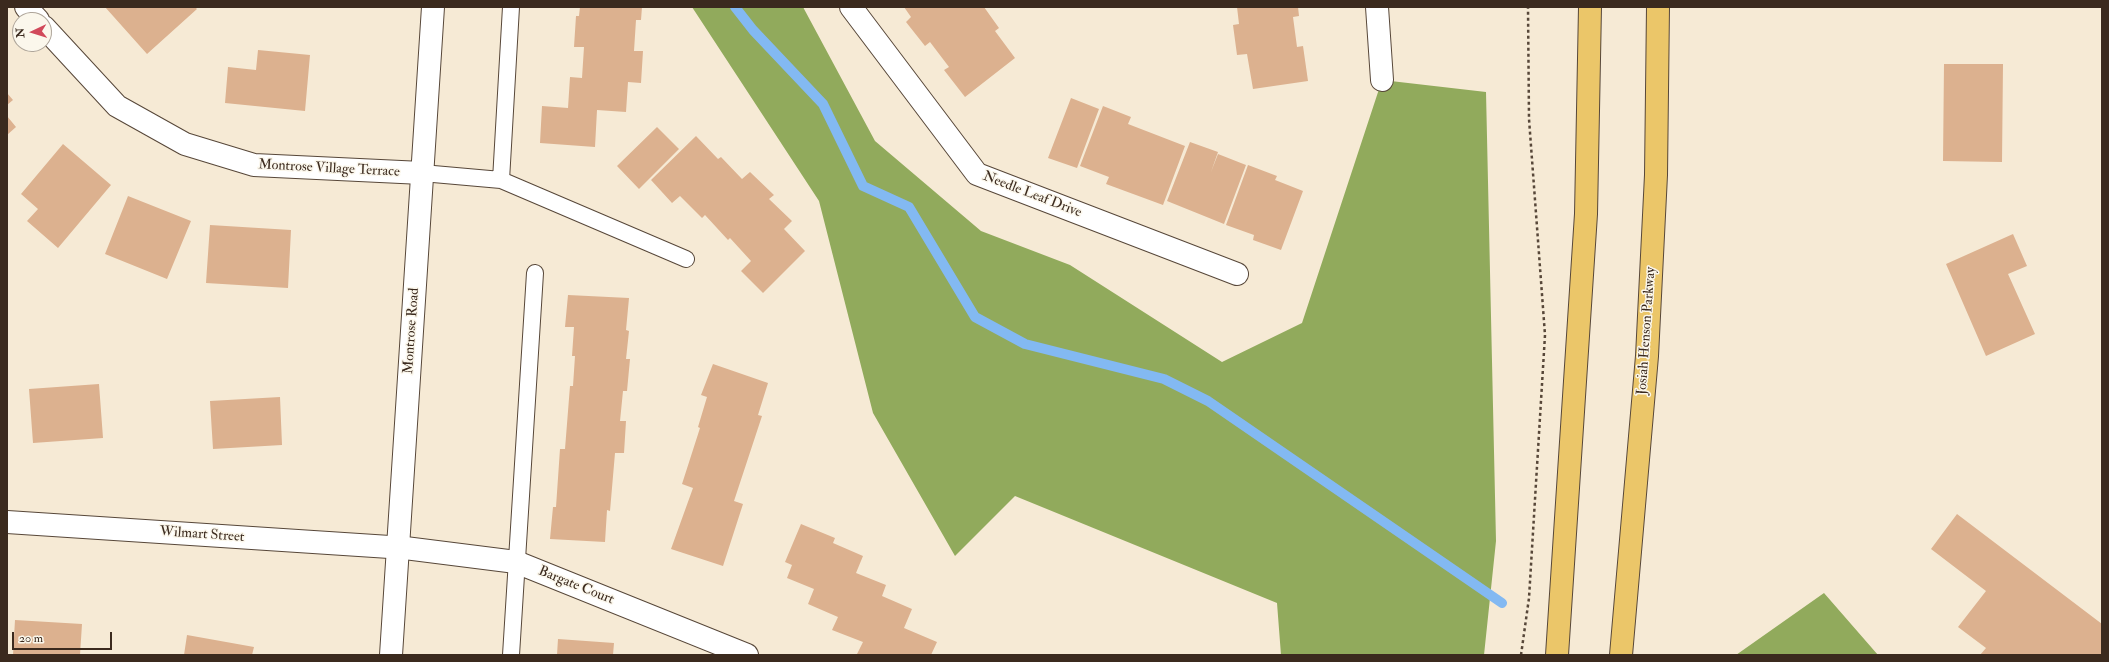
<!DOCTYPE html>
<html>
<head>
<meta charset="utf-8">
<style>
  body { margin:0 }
  #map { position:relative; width:2109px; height:662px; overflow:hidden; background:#f6ead5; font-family:"IM FELL Double Pica",serif }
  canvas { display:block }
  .frame { position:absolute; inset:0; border:8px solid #3b2a1e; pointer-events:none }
  .north { position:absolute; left:12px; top:12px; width:40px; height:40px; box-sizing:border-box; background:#fbf7ec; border:1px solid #aea59a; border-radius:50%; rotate:266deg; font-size:11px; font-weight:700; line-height:16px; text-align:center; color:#3b2a1e }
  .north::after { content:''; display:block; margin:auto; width:14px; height:18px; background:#d1495b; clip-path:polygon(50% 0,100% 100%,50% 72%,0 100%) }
  .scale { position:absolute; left:12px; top:632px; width:100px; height:18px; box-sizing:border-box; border:2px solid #3b2a1e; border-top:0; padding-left:5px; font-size:12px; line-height:14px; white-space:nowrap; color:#3b2a1e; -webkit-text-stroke:3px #fbf7ec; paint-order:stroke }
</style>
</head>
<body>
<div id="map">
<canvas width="2109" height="662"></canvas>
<div class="frame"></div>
<div class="north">N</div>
<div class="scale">20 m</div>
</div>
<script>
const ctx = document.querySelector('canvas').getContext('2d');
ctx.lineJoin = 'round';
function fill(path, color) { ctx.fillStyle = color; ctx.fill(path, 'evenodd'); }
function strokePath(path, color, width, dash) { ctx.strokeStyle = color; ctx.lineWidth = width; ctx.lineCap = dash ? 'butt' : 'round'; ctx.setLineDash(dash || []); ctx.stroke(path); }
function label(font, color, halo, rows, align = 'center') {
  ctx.font = font + ' "IM FELL Double Pica",serif'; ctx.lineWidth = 3; ctx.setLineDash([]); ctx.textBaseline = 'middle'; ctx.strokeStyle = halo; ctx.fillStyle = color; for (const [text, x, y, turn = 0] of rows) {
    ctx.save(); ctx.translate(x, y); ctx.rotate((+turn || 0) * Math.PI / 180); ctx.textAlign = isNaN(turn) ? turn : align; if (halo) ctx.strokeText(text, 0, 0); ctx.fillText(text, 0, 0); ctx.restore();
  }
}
fill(new Path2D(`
  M692,7H803L875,141L981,231L1070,265L1222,362L1302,323L1382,80L1486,92L1496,541L1484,655H1281L1277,603L1015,496L955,556L873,413L819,201Z
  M1824,593L1878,655H1736Z`), '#91aa5c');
strokePath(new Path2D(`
  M735,7L753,30L823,104L863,186L909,207L975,317L1025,344L1164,379L1208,401L1502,603`), '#83b9f2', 10);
fill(new Path2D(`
  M105,7H195L197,9L147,54Z
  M580,7H642L641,20H636L634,51H643L641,83L628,82L626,112L597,110L595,147L540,143L542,106L568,108L570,77L582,78L584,47H574L576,16H579Z
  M904,7H984L999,28L995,31L1015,58L965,97L944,70L949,67L930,42L925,46L906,22L911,17Z
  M1237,7H1298L1299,16L1293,17L1297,47L1303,46L1308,81L1253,89L1247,54L1237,55L1233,25L1239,24Z
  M258,50L310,55L305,111L225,103L228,67L256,70Z
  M1944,64H2003L2002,162L1943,161Z
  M7,93L13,100L7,105Z
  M1071,98L1099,109L1077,168L1048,158Z
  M1103,106L1131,117L1128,124L1185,146L1163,205L1106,184L1109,177L1080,166Z
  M7,116L16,127L7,135Z
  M657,127L679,149L639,189L617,166Z
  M696,136L718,159L721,157L742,179L750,172L774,195L769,199L792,221L784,229L805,251L763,293L741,271L751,261L730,238L728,240L705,215L702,218L680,196L672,203L651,180Z
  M1190,142L1218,152L1211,172L1218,154L1246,165L1224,224L1167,201Z
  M63,144L111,185L58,248L27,221L38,209L21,194Z
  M1248,165L1277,176L1275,180L1303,191L1281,250L1253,240L1254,235L1226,225Z
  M128,196L191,221L167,279L105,254Z
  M210,225L291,230L288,288L206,283Z
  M2013,234L2027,266L2008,274L2035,334L1986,356L1946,264Z
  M568,295L629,298L626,330L629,331L626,359H630L627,391H623L620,421H626L624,453H615L610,511L607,510L605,542L550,539L553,507H556L560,449H565L570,386H573L575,356H572L574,327H565Z
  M713,364L768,383L758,415L762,416L734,501L743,504L723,566L671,549L693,488L682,484L700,428L698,427L707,397L701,395Z
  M99,384L103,438L33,443L29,389Z
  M280,397L282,445L213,449L210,401Z
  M1957,514L2102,624V655H1980L1986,648L1958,627L1986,591L1931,549Z
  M801,524L835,538L833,543L863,556L856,573L886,585L882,596L912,609L904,628L937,642L931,655H860L857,654L863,642L832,630L838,617L808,604L814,589L787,578L792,565L785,562Z
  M15,620L82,624L80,655H13Z
  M187,635L254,647L252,655H184Z
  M558,639L614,643L613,655H557Z`), '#dcb18f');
const service = new Path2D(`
  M422,173L501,180L686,259
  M501,180L511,7
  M511,655L535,273`);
const minor = new Path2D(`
  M26,7L38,20
  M851,7L977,174L1237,274
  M1377,7L1382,80
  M44,27L117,106L185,144L254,165L422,173
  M7,522L405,548L516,562L747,655`);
const tertiary = new Path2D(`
  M391,655L433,7`);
const primary = new Path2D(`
  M1557,655L1586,214L1590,7
  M1621,655L1647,356L1656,175L1658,7`);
strokePath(service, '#574739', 18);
strokePath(minor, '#574739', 24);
strokePath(tertiary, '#574739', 24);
strokePath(primary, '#574739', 24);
strokePath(new Path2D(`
  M1521,655L1529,598L1545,335L1529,119L1528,7`), '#574739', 2.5, [3, 3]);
strokePath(service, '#fff', 16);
strokePath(minor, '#fff', 22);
strokePath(tertiary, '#fff', 22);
strokePath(primary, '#ebc669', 22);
label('14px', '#3b2a1e', '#fbf7ec', [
  ["Montrose Village Terrace",329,169,3],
  ["Needle Leaf Drive",1032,195,21],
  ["Montrose Road",412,331,-86],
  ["Josiah Henson Parkway",1647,331,-86],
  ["Wilmart Street",202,535,4],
  ["Bargate Court",576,586,22]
]);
</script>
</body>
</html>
